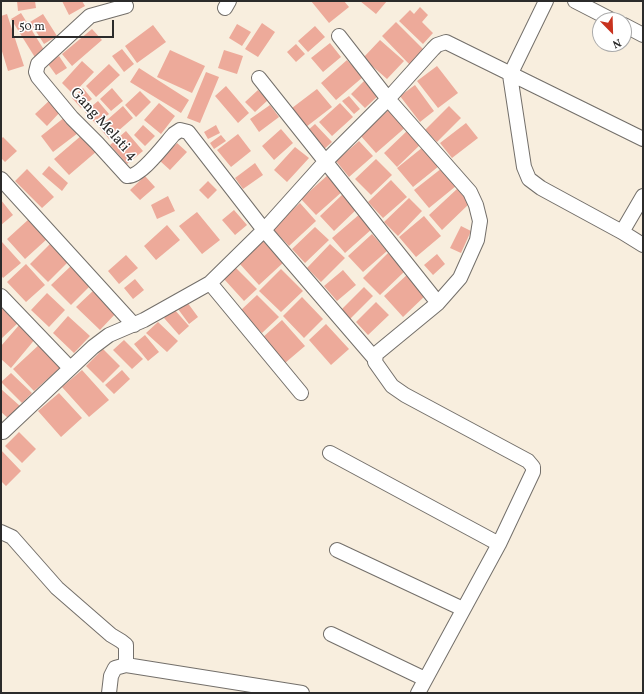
<!DOCTYPE html>
<html>
<head>
<meta charset="utf-8">
<style>
  body { margin:0 }
  #map { position:relative; width:644px; height:694px; overflow:hidden; background:#f8eede; font-family:Vollkorn,serif }
  canvas { display:block }
  .frame { position:absolute; inset:0; border:2px solid #2b2b2b; pointer-events:none }
  .north { position:absolute; left:592px; top:12px; width:40px; height:40px; box-sizing:border-box; background:#fff; border:1px solid #aaa; border-radius:50%; rotate:157deg; font-size:11px; font-weight:700; line-height:16px; text-align:center; color:#2b2b2b }
  .north::after { content:''; display:block; margin:auto; width:14px; height:18px; background:#c8321e; clip-path:polygon(50% 0,100% 100%,50% 72%,0 100%) }
  .scale { position:absolute; left:12px; top:20px; width:102px; height:18px; box-sizing:border-box; border:2px solid #2b2b2b; border-top:0; padding-left:5px; font-size:12px; line-height:14px; white-space:nowrap; color:#2b2b2b; -webkit-text-stroke:3px #fff; paint-order:stroke }
</style>
</head>
<body>
<div id="map">
<canvas width="644" height="694"></canvas>
<div class="frame"></div>
<div class="north">N</div>
<div class="scale">50 m</div>
</div>
<script>
const ctx = document.querySelector('canvas').getContext('2d');
ctx.lineJoin = 'round';
function fill(path, color) { ctx.fillStyle = color; ctx.fill(path, 'evenodd'); }
function strokePath(path, color, width, dash) { ctx.strokeStyle = color; ctx.lineWidth = width; ctx.lineCap = dash ? 'butt' : 'round'; ctx.setLineDash(dash || []); ctx.stroke(path); }
function label(font, color, halo, rows, align = 'center') {
  ctx.font = font + ' Vollkorn,serif'; ctx.lineWidth = 3; ctx.setLineDash([]); ctx.textBaseline = 'middle'; ctx.strokeStyle = halo; ctx.fillStyle = color; for (const [text, x, y, turn = 0] of rows) {
    ctx.save(); ctx.translate(x, y); ctx.rotate((+turn || 0) * Math.PI / 180); ctx.textAlign = isNaN(turn) ? turn : align; if (halo) ctx.strokeText(text, 0, 0); ctx.fillText(text, 0, 0); ctx.restore();
  }
}
fill(new Path2D(`
  M17,1H35L36,8L18,11Z
  M62,1H82L85,6L69,15Z
  M311,1H344L349,7L329,23Z
  M360,1H387L376,14Z
  M420,7L428,15L422,22L433,33L423,44L399,21L410,10L414,14Z
  M21,13L46,53L36,59L11,19Z
  M7,14L24,66L8,71L1,48V16Z
  M43,14L57,36L44,44L30,22Z
  M396,22L424,50L410,65L382,36Z
  M262,23L275,32L258,57L245,49Z
  M237,24L251,32L242,46L229,38Z
  M153,25L166,42L137,63L125,46Z
  M315,26L325,37L308,52L298,41Z
  M92,29L102,40L72,66L62,54Z
  M380,40L404,61L387,79L363,58Z
  M330,43L341,57L323,72L311,58Z
  M296,44L305,54L296,62L287,52Z
  M122,49L134,64L124,72L112,56Z
  M170,50L205,66L192,93L157,77Z
  M224,50L243,56L237,74L218,68Z
  M59,56L67,68L56,75L48,64Z
  M347,60L363,77L336,100L321,83Z
  M82,61L94,72L73,94L62,83Z
  M109,64L120,75L96,97L86,86Z
  M437,66L458,93L438,108L417,81Z
  M139,68L189,100L181,113L130,82Z
  M206,72L219,77L200,123L187,118Z
  M365,80L379,95L365,108L351,94Z
  M415,85L434,111L420,122L400,96Z
  M226,86L249,113L238,123L215,96Z
  M83,88L92,99L81,108L72,98Z
  M112,88L123,101L111,111L100,99Z
  M317,89L332,107L306,127L292,108Z
  M258,90L268,100L255,112L245,102Z
  M140,91L151,102L136,117L125,105Z
  M349,96L360,109L354,114L342,101Z
  M50,100L61,111L47,126L35,114Z
  M98,101L109,114L96,124L85,112Z
  M159,103L175,116L161,134L144,120Z
  M340,103L353,117L332,136L319,122Z
  M270,105L279,117L259,132L250,119Z
  M123,106L133,118L109,139L99,127Z
  M449,106L461,118L437,142L425,130Z
  M391,108L407,126L376,153L360,135Z
  M65,117L78,133L53,152L41,136Z
  M466,123L478,138L452,158L440,143Z
  M315,124L332,142L323,150L306,132Z
  M143,125L155,136L145,146L134,135Z
  M216,125L220,133L208,139L204,132Z
  M281,129L293,143L274,160L262,146Z
  M408,130L421,144L397,167L384,153Z
  M126,131L143,151L127,164L110,145Z
  M238,134L251,151L231,167L217,150Z
  M82,135L97,151L69,175L54,159Z
  M221,135L226,141L214,149L210,143Z
  M3,137L17,151L5,162L1,158V139Z
  M359,141L373,156L349,177L336,161Z
  M177,143L187,152L170,170L160,161Z
  M295,147L309,158L287,182L274,170Z
  M423,147L439,166L413,187L397,168Z
  M376,159L392,175L371,195L355,179Z
  M255,163L263,175L243,189L235,178Z
  M49,166L68,183L62,191L42,174Z
  M442,168L456,186L429,208L414,190Z
  M27,169L54,197L42,208L15,181Z
  M329,174L344,190L316,215L301,199Z
  M145,176L155,187L140,200L130,190Z
  M391,180L407,197L383,218L368,202Z
  M208,181L217,190L208,199L199,190Z
  M457,189L470,203L442,230L429,215Z
  M344,193L358,208L334,231L320,216Z
  M168,196L175,211L157,219L151,205Z
  M409,198L422,211L398,236L384,222Z
  M1,200L13,215L1,225Z
  M300,203L316,221L289,246L272,228Z
  M234,210L247,225L235,235L222,220Z
  M197,212L220,240L202,254L179,226Z
  M361,213L373,228L345,253L332,238Z
  M424,216L441,236L416,257L399,237Z
  M29,219L47,239L25,259L7,239Z
  M167,225L180,240L156,260L144,246Z
  M461,226L471,231L461,253L450,248Z
  M315,227L329,240L305,263L292,249Z
  M372,234L387,251L363,272L348,256Z
  M263,241L284,262L259,285L239,263Z
  M1,242H2L21,263L3,278L1,275Z
  M52,242L70,260L48,282L30,264Z
  M330,244L345,258L321,282L307,268Z
  M388,253L405,271L380,295L363,278Z
  M437,254L445,264L433,275L424,265Z
  M126,255L138,268L119,284L108,271Z
  M26,264L45,285L26,302L7,282Z
  M72,265L91,285L71,305L51,285Z
  M236,268L257,289L244,301L224,279Z
  M281,269L303,291L281,312L259,291Z
  M343,270L356,285L337,301L324,286Z
  M409,273L428,293L403,317L384,296Z
  M135,279L144,290L133,299L124,288Z
  M364,287L373,296L350,319L341,310Z
  M95,289L118,311L100,330L76,307Z
  M47,293L65,310L49,327L31,310Z
  M257,295L279,317L262,333L240,311Z
  M302,297L323,319L304,338L283,316Z
  M187,302L198,317L189,324L178,309Z
  M376,302L389,315L368,335L356,322Z
  M5,305L20,321L1,339V309Z
  M174,309L189,326L179,335L164,318Z
  M68,316L90,336L74,353L53,333Z
  M282,320L305,346L285,363L262,338Z
  M158,322L178,341L167,352L146,333Z
  M20,324L36,338L11,368L1,359V346Z
  M326,324L349,349L331,365L309,340Z
  M145,335L159,352L148,361L134,344Z
  M124,340L143,359L132,369L113,350Z
  M41,343L62,366L34,391L13,369Z
  M103,349L120,366L103,383L86,366Z
  M82,370L109,400L89,417L62,387Z
  M122,370L130,379L114,394L105,385Z
  M11,373L32,393L22,403L1,382Z
  M1,389L20,406L8,418L1,412Z
  M59,393L82,418L61,437L38,411Z
  M19,432L36,449L22,463L5,446Z
  M1,450L21,471L6,486L1,481Z`), '#edaa9a');
const street = new Path2D(`
  M546,1L510,75L524,167L529,179L541,188L622,232L643,245
  M575,1L612,20
  M126,6L90,16L38,64L36,72L38,77L72,118L97,143L127,176C140,178 165,144 174,134L180,130L188,132L264,230L375,359
  M225,8L229,1
  M624,25L643,35
  M339,36L388,99L470,192L476,205L480,221L477,240L460,278L438,303L376,354L375,362L392,386L405,395L528,461L533,467V472L499,544L418,693
  M259,78L438,303
  M1,179L134,325
  M622,232L643,196
  M210,283L301,393
  M1,296L70,368
  M1,430L3,432L93,347L109,335L144,320L210,283L264,230L325,162L388,99L433,49L437,45L446,42L643,139
  M330,453L499,544
  M1,532L12,537L57,588L111,635L121,641L126,645V665
  M337,550L463,609
  M331,634L425,679
  M109,693L111,676L115,668L126,665L302,693`);
strokePath(street, '#736f6a', 16);
strokePath(street, '#fff', 14);
label('15px', '#2b2b2b', '#fff', [
  ["Gang Melati 4",103,125,48]
]);
</script>
</body>
</html>
